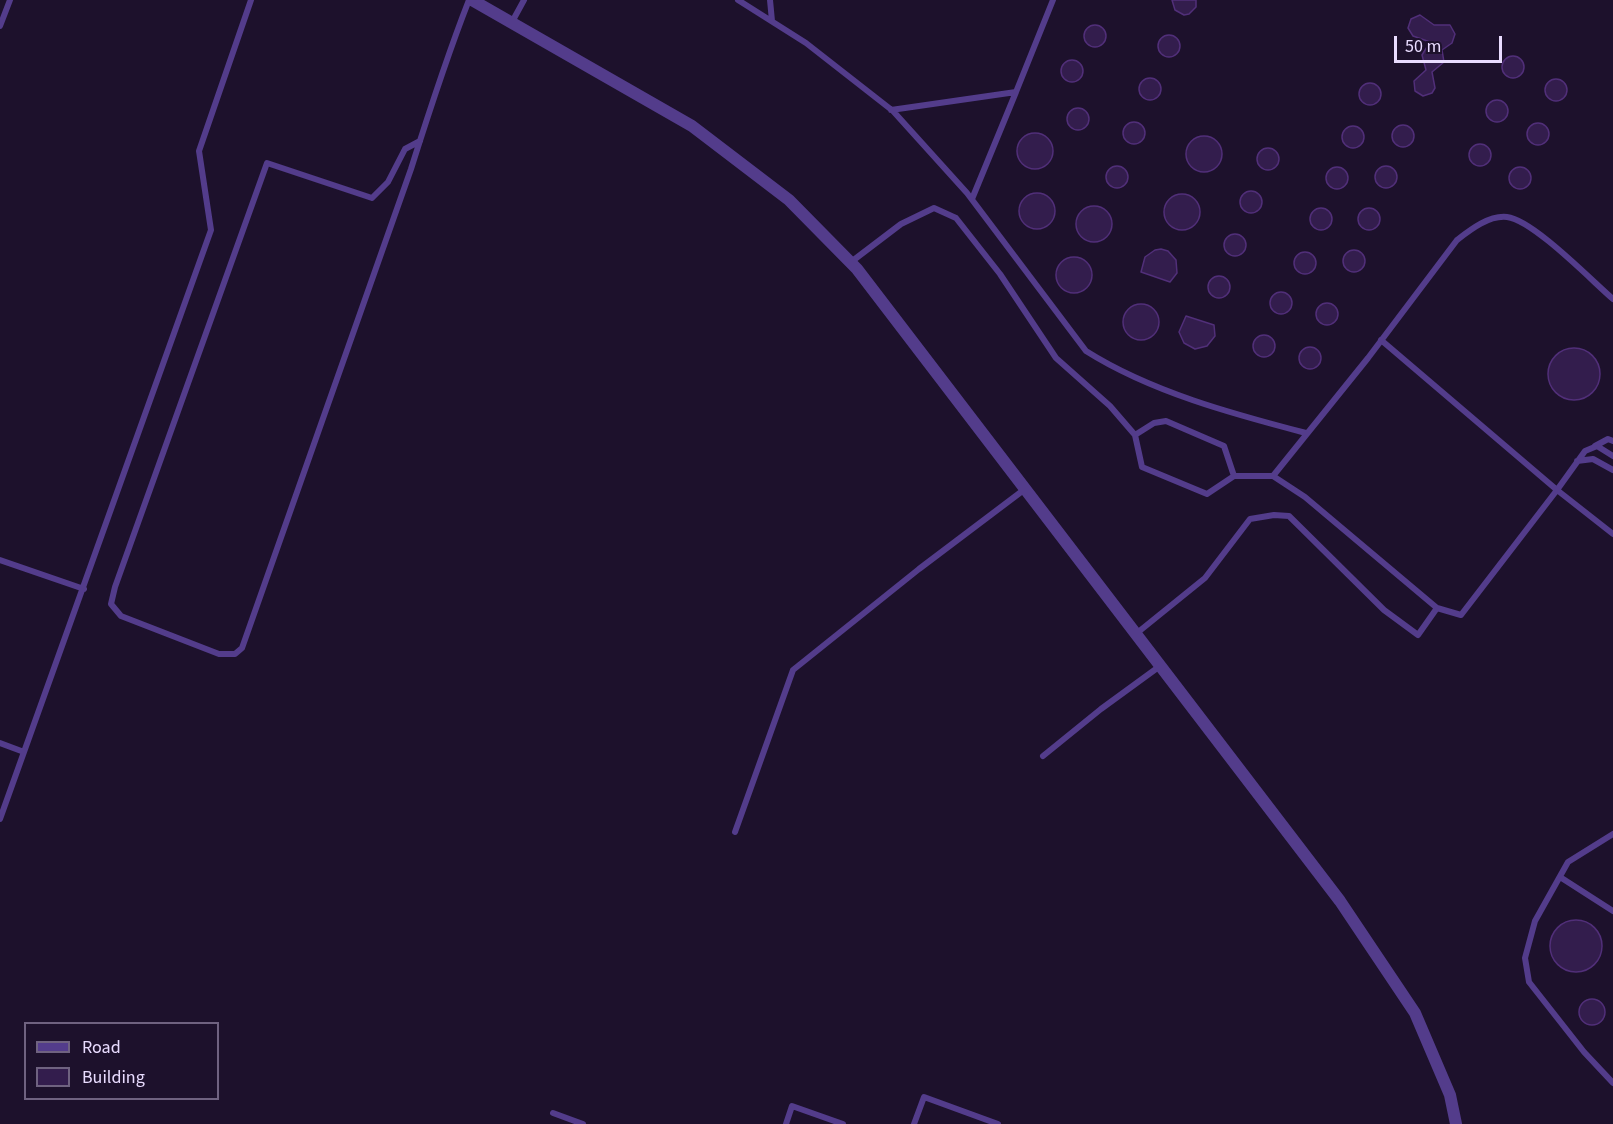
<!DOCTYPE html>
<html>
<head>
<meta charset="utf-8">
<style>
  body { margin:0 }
  #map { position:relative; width:1613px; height:1124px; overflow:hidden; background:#1d112c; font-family:"Source Sans 3",sans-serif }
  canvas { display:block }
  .legend { position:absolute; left:24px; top:1022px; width:195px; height:78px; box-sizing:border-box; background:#1d112c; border:2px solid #6f6280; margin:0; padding:8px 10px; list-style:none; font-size:18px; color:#e9dcff }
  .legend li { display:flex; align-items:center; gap:12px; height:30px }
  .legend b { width:30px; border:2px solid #6f6280 }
  .scale { position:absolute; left:1394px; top:36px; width:108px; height:27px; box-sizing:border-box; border:3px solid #e9dcff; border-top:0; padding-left:8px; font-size:18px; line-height:21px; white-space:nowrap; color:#e9dcff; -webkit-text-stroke:4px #1d112c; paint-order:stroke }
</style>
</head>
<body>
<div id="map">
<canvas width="1613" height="1124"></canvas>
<ul class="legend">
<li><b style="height:8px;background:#533c8b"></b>Road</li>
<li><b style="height:16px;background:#331d4d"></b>Building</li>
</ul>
<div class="scale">50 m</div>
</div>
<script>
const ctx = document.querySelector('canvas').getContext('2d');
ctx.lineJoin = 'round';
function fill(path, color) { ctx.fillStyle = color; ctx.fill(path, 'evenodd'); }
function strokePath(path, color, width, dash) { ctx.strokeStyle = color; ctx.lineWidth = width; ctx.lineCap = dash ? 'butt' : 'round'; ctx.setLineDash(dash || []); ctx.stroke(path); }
const building = new Path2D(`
  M1172,0H1196V7L1189,14L1184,15L1175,10Z
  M1420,15L1434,25H1450L1455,34L1452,43L1442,50L1444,62L1432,72L1435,88L1432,93L1423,96L1415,91L1414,81L1426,70L1422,55L1430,42L1413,36L1408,28L1411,19Z
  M1084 36a11 11 0 1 1 22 0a11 11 0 1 1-22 0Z
  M1158 46a11 11 0 1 1 22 0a11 11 0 1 1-22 0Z
  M1502 67a11 11 0 1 1 22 0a11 11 0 1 1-22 0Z
  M1061 71a11 11 0 1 1 22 0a11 11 0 1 1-22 0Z
  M1139 89a11 11 0 1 1 22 0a11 11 0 1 1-22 0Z
  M1545 90a11 11 0 1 1 22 0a11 11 0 1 1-22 0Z
  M1359 94a11 11 0 1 1 22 0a11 11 0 1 1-22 0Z
  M1486 111a11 11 0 1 1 22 0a11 11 0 1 1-22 0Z
  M1067 119a11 11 0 1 1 22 0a11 11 0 1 1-22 0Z
  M1123 133a11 11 0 1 1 22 0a11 11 0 1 1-22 0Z
  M1527 134a11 11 0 1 1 22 0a11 11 0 1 1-22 0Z
  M1392 136a11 11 0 1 1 22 0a11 11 0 1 1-22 0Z
  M1342 137a11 11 0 1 1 22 0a11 11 0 1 1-22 0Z
  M1017 151a18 18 0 1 1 36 0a18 18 0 1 1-36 0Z
  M1186 154a18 18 0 1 1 36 0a18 18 0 1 1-36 0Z
  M1469 155a11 11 0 1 1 22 0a11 11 0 1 1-22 0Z
  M1257 159a11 11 0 1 1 22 0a11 11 0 1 1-22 0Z
  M1375 177a11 11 0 1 1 22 0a11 11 0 1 1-22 0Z
  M1106 177a11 11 0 1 1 22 0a11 11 0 1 1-22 0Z
  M1326 178a11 11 0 1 1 22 0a11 11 0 1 1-22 0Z
  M1509 178a11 11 0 1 1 22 0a11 11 0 1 1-22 0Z
  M1240 202a11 11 0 1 1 22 0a11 11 0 1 1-22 0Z
  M1019 211a18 18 0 1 1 36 0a18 18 0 1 1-36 0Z
  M1164 212a18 18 0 1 1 36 0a18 18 0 1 1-36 0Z
  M1076 224a18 18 0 1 1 36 0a18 18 0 1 1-36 0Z
  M1358 219a11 11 0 1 1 22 0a11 11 0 1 1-22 0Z
  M1310 219a11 11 0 1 1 22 0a11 11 0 1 1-22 0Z
  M1224 245a11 11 0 1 1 22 0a11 11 0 1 1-22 0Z
  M1161,249L1168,251L1176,260L1177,273L1170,282L1141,272L1145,257L1155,250Z
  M1343 261a11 11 0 1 1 22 0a11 11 0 1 1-22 0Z
  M1294 263a11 11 0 1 1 22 0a11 11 0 1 1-22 0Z
  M1056 275a18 18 0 1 1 36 0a18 18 0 1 1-36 0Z
  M1208 287a11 11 0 1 1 22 0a11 11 0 1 1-22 0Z
  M1270 303a11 11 0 1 1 22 0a11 11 0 1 1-22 0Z
  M1316 314a11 11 0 1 1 22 0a11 11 0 1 1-22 0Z
  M1123 322a18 18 0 1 1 36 0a18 18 0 1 1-36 0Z
  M1186,316L1214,325L1215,336L1207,346L1195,349L1184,343L1179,332Z
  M1253 346a11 11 0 1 1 22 0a11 11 0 1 1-22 0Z
  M1299 358a11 11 0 1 1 22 0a11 11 0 1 1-22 0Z
  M1548 374a26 26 0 1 1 52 0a26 26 0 1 1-52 0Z
  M1550 946a26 26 0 1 1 52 0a26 26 0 1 1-52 0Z
  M1579 1012a13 13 0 1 1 26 0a13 13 0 1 1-26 0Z`);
fill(building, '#331d4d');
strokePath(building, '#512f79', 1.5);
strokePath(new Path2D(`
  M738,0L806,43L893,111L967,193L1086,351C1151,392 1233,414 1306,433
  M770,0L772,21
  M512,22L524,0
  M0,26L10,0
  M1016,92L1053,0
  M891,110L1016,92L972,199
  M420,141L405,149L388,182L372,198L267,163L115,587L111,604L121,616L219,654H235L242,648L411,169C429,112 447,56 469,0
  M851,262L901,224L934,208L956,218L1000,274L1056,358L1110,406L1135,435L1142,467L1207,494L1234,476H1273
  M1613,299C1591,280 1533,220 1507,217C1489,215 1470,230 1457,240L1368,358L1273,476L1305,497L1437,608L1461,615L1557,490L1613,534
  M1381,340L1557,490L1585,451L1597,446L1613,456
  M1135,435L1154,423L1166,421L1224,446L1234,476
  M1595,446L1608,439L1613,441
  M1577,461L1593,459L1613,470
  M0,560L84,589
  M1137,633L1205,578L1250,519L1274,515L1289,516L1384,610L1418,635L1437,608
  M0,743L24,752
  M1043,756L1101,709L1160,666
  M0,819L211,230L199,151L251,0
  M735,832L793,670L919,569L1025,489
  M1613,834L1568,862L1535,921L1525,958L1529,982L1584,1052L1613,1083
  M1560,877L1613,911
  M553,1113L583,1124
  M786,1124L792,1106L843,1124
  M914,1124L924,1097L998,1124`), '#533c8b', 6);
strokePath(new Path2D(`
  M472,0L692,126L789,200L857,269L1340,901L1415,1013L1450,1095L1456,1124`), '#533c8b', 12);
</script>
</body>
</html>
